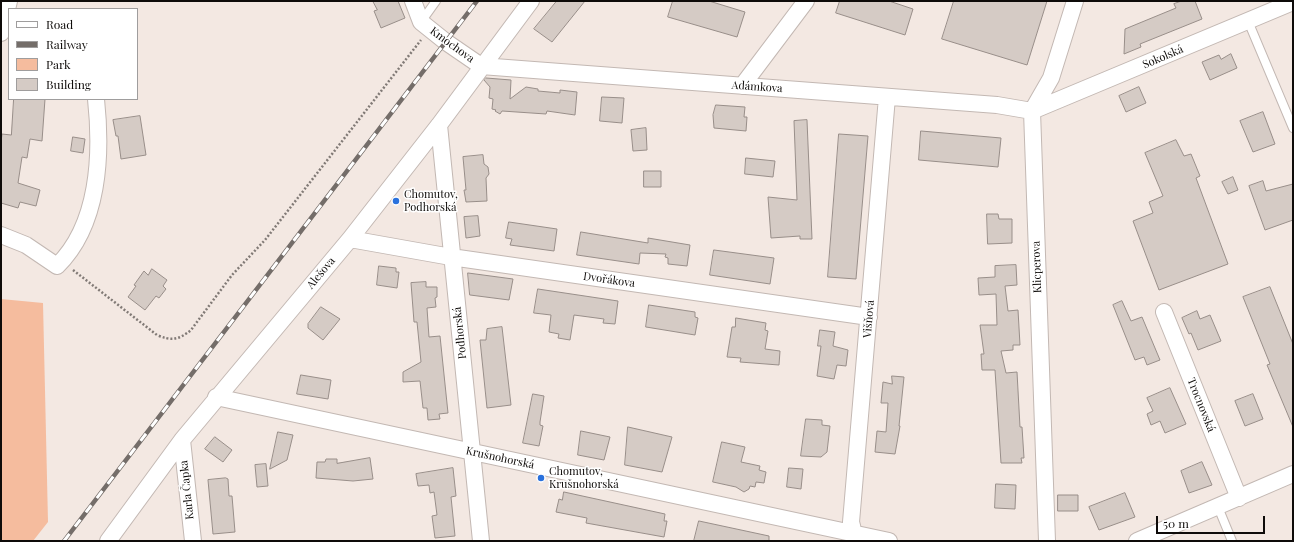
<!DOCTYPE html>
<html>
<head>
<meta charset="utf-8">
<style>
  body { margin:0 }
  #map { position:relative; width:1294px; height:542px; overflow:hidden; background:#f3e8e2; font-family:"Playfair Display",serif }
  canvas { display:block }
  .frame { position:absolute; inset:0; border:2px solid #0e0b09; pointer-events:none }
  .legend { position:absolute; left:8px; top:8px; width:130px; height:92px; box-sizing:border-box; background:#fff; border:1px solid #9f9d9d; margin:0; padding:5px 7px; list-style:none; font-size:12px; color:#0e0b09 }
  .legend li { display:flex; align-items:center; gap:8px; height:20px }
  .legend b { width:20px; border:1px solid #9f9d9d }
  .scale { position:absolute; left:1156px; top:516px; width:109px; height:18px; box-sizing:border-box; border:2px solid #0e0b09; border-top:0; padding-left:5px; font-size:12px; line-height:14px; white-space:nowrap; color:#0e0b09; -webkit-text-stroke:3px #fff; paint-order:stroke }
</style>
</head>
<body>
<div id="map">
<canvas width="1294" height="542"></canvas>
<div class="frame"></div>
<ul class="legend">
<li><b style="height:5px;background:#fff"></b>Road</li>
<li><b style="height:5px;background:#746d69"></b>Railway</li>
<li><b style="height:11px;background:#f5bc9e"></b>Park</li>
<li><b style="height:11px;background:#d5cbc5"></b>Building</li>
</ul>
<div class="scale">50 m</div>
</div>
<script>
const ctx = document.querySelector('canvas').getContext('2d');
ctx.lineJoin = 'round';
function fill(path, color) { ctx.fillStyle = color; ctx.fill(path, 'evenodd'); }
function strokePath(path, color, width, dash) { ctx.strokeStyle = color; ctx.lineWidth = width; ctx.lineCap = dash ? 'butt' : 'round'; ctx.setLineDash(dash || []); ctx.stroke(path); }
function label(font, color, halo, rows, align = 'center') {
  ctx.font = font + ' "Playfair Display",serif'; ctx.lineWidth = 3; ctx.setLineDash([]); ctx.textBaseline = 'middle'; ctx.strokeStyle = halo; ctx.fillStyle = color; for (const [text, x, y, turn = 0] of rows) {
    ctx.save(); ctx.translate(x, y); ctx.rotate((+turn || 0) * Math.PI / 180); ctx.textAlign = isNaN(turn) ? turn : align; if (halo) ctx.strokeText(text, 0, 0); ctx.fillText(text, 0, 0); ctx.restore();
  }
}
fill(new Path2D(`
  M1,299L43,303L48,522L33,541H1Z`), '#f5bc9e');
const building = new Path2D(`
  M373,1H398L405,18L381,28L374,11L377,10Z
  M557,1H585L552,42L534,29Z
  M673,1H709L745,12L737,37L668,17Z
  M840,1H889L913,9L905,35L836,13Z
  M954,1H1047L1027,65L942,39Z
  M1182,1H1195L1202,19L1140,44L1141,47L1124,54L1125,29L1176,8L1174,4Z
  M1231,54L1237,68L1210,80L1202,62L1219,55L1221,59Z
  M486,78L511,80L510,99L526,87L538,89V91L560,93V90L577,92L575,115L547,111L546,114L502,111L500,114L495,111L496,110L492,109L493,99L489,98L490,87L484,80Z
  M1139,87L1146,103L1126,112L1119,96Z
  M602,97L624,98L622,123L600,121Z
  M14,99H45L42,141L30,139L27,158L22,157L18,183L40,190L36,206L20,202L18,208L1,203V142L2,134L11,135Z
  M716,105L745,107L744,117H747L746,131L714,128L713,115Z
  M1263,112L1275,144L1253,152L1240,121Z
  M140,116L146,155L121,159L118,136H116L113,120Z
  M807,120L812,239H800V236L771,238L768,197L797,200L794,121Z
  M646,128L647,150L633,151L631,130Z
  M921,131L1001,138L998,167L919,160Z
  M839,134L868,136L856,279L828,277Z
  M73,137L85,139L83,153L71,151Z
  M1176,140L1184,156L1191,154L1200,176L1196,178L1228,264L1159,290L1133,221L1153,213L1149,202L1163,196L1145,153Z
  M483,155L484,164L488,167L489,174L486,178L487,201L466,202L464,190H466L463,157Z
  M746,158L775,161L773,177L745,174Z
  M644,171H661V187H644Z
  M1233,177L1238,190L1228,194L1222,182Z
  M1263,181L1266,191L1293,184V220L1265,230L1249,186Z
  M987,214H998L999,219H1012V243L988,244Z
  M478,216L480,236L466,238L464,217Z
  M509,222L557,229L554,251L510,245L512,239L506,238Z
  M581,232L648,243V238L690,245L687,266L668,264V258L665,257L666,254L640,253L639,264L577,255Z
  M714,250L774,258L770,284L710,275Z
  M1016,265L1017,285L1005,286L1008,311L1018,310L1020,345H1013V350L1001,351L1006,373L1017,372L1020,427H1022L1024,458H1021L1022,463H1001L995,370H982L981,354H984L980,325H997L996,294L979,295L978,278L995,277V266Z
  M379,266L396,268V272H399L397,288L377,285Z
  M152,269L167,280L163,286L166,289L159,298L156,296L145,310L128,297L136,286L134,285L144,271L148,275Z
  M468,273L513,279L509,300L470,295Z
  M426,282V287H437V297L435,298L436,307L427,308L429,337L440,336L448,413L439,414L440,419L428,420L427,408H423L420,381L403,382V372L421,362L417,322H414L411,283Z
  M1270,287L1293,344V427L1267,365L1270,364L1243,297Z
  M538,289L618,301L615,324L603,323L604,319L574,315L570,340L558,338L559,334L549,332L551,315L534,313Z
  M1122,301L1131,321L1142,317L1160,360L1147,365L1144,357L1135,360L1113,305Z
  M649,305L695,312V317L698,318L695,335L646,327Z
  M321,307L340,319L323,340L308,328V324Z
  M1197,311L1200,319L1210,315L1221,341L1198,350L1191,333L1189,334L1182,318Z
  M736,318L766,323L765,330L768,331L765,349L780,351L779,365L740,362L741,358L727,357L732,327H735Z
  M502,327L511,405L487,408L480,340H486L487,329Z
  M820,330L835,332L833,346L848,350L846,366L837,365L834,379L817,376L821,346H818Z
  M301,375L331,380L328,399L297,394Z
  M892,376L904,377L899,426H900L895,454L875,452L877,431L886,432L888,403H881L883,382L892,384Z
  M1170,388L1186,424L1165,433L1160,421L1151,425L1147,414L1153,411L1147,398Z
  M533,394L544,396L540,422V425L543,426L539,446L523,443Z
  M1253,394L1263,419L1245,426L1235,401Z
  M806,419L822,420V425L830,426L827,452L821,457L801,456Z
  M628,427L672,437L662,472L625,465Z
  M581,431L610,437L604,460L578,455Z
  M278,432L293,435L287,460L270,469Z
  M215,437L232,450L223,462L205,449Z
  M722,442L745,447L741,462L760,466L759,470L766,472L764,483L756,482L755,487L750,486L749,489L744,492L736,487L713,482Z
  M370,458L373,479L353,481L316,478L317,462H325L326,459H337V463Z
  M1202,462L1212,485L1189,493L1181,471Z
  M266,464L268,486L257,487L255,465Z
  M453,468L456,496L451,497L455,536L435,538L432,516L437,515L434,492L430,493L429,485L418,486L416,474Z
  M789,468L803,469L801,489L787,487Z
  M226,478L228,479L229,496H232L235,532L213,534L208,480Z
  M996,484L1016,485L1015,509L995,508Z
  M564,492L665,514L664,521H667L664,537L586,523L587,518L556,512L559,499L562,500Z
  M1125,493L1135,517L1099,530L1089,507Z
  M1058,495H1078V511H1058Z
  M699,521L769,536V541H694Z`);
fill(building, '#d5cbc5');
strokePath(building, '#988e89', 1);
const lane = new Path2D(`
  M1248,21L1293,128
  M421,22L436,1
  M1218,507L1232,541`);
const street = new Path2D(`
  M413,1L421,22L446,42L481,66L997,105L1032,111
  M1,33L9,1
  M742,86L806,1
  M1032,111L1293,2
  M439,125L481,541
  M1,235L26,245L57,266C99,225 102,155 96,99
  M350,239L451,257L869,317
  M1164,312L1239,498
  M216,397L889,541
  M182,440L193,541
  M108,541L182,440L350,239L439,125L531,1
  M854,541V534L851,522L887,97
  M1047,541L1032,111L1051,78L1075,1
  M1137,541L1293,474`);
strokePath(lane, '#c3b8b3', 10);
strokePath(street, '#c3b8b3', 18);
strokePath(new Path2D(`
  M73,270L157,335C171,341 179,340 191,330L232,275L265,240L421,40`), '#817a76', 2.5, [2, 2]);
strokePath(lane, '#fff', 8);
strokePath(street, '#fff', 16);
const rail = new Path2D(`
  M64,541L477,1`);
strokePath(rail, '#746d69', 4.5);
strokePath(rail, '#fff', 3, [9]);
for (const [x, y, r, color] of [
  [396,201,4,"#2971dd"],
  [541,478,4,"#2971dd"]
]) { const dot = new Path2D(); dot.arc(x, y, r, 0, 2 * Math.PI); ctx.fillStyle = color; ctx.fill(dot); strokePath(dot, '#fff', 1.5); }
label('11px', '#0e0b09', '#fff', [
  ["Kmochova",452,45,36],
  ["Sokolská",1163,57,-23],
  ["Adámkova",757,87,4],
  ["Klicperova",1037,267,-92],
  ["Alešova",321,273,-50],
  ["Dvořákova",609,280,8],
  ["Višňová",869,319,-85],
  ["Podhorská",460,333,-96],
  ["Trocnovská",1201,405,68],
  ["Krušnohorská",500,458,12],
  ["Karla Čapka",187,490,-96]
]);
label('11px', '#0e0b09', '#fff', [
  ["Chomutov,",404,195],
  ["Podhorská",404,208],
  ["Chomutov,",549,472],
  ["Krušnohorská",549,485]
], 'left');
</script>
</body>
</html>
